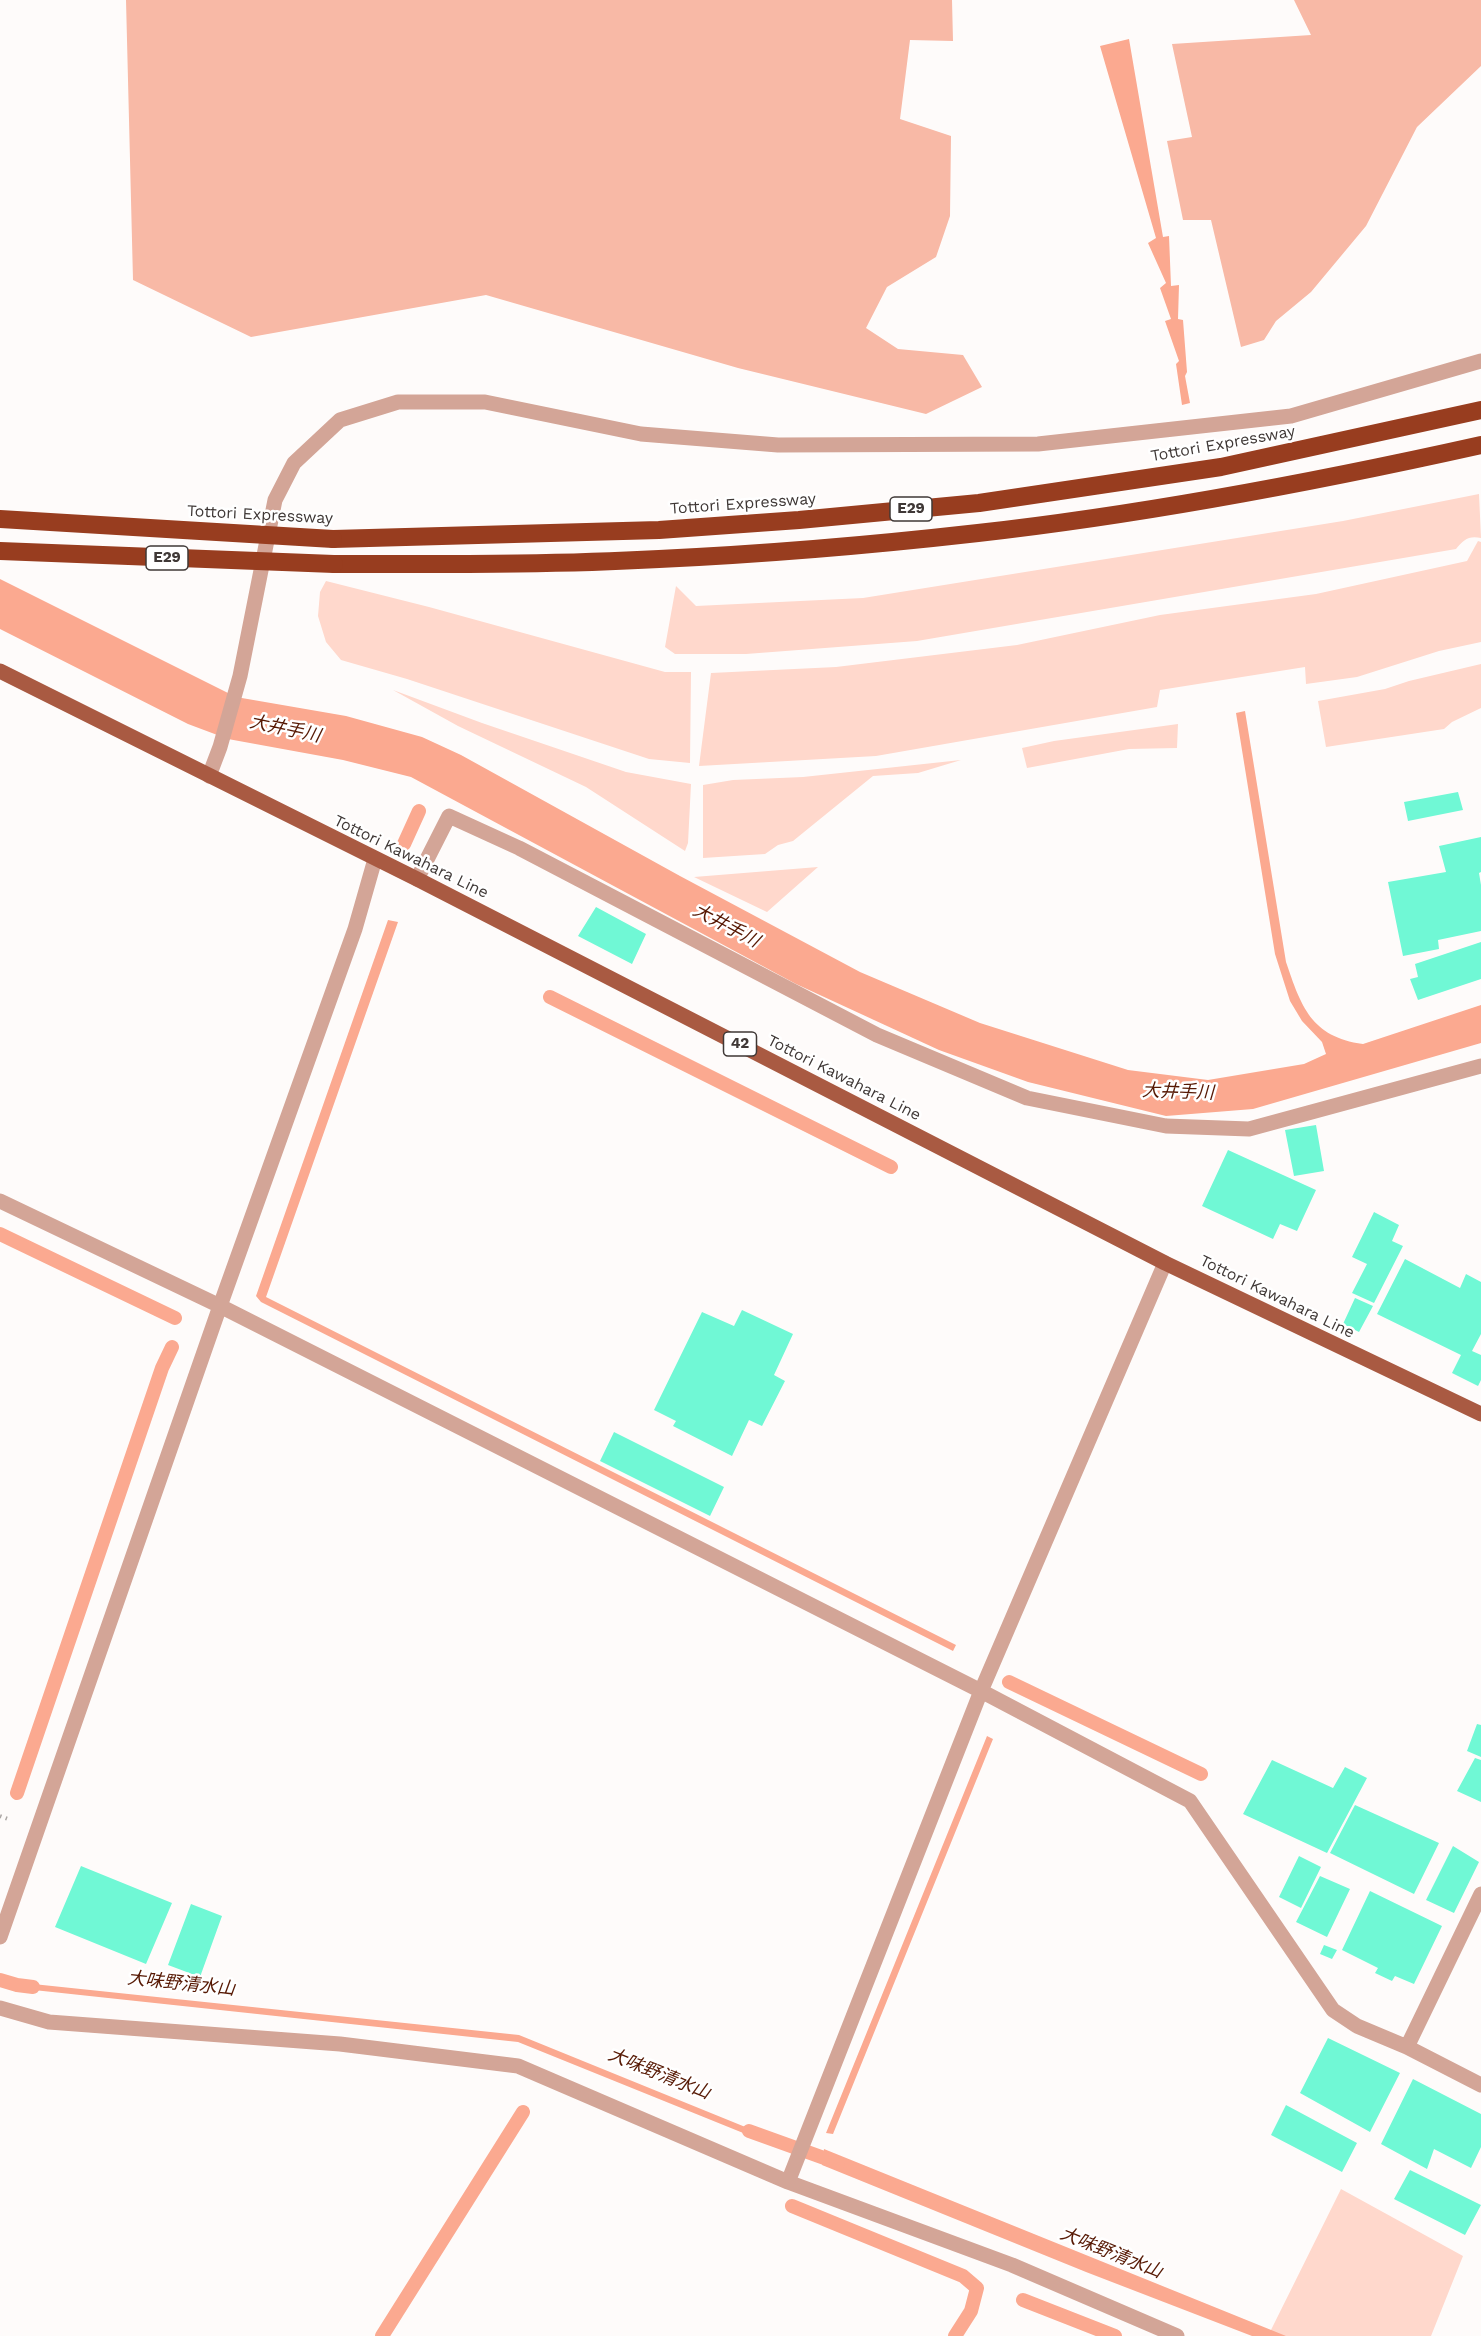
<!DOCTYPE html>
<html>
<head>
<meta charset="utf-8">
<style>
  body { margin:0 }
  canvas { display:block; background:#fefbfa }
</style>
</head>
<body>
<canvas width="1481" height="2336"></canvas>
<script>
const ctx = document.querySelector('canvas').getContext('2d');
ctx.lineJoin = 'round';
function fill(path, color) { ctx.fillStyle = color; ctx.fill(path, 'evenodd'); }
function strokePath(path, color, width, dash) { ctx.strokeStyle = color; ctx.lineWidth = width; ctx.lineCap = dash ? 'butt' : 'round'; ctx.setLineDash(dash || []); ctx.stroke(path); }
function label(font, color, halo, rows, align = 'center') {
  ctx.font = font + ' "Work Sans","Noto Sans JP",sans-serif'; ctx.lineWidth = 5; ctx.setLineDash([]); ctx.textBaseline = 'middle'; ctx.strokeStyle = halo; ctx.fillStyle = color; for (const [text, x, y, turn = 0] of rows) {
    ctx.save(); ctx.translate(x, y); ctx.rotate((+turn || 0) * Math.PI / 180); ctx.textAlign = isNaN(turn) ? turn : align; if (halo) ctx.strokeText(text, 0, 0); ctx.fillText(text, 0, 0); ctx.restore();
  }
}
fill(new Path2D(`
  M1479,494L1481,538C1469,535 1463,540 1456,549L917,641L746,654H675L665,647L676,586L696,606L863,598L1343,521Z
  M1478,541L1481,542V642L1439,651L1357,677L1306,684L1305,667L1160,690L1157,707L876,756L699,766L711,673L836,667L1017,645L1160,615L1316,594L1467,561Z
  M326,581L429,607L665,672H691L690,763L649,759L407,679L341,660L326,642L318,616L320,592Z
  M1481,664V708L1452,722L1444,729L1326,747L1318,701L1385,689L1409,681Z
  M393,690L482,723L626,772L691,784L688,843L685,851L586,787L458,726Z
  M1178,724L1177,748L1129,749L1027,768L1022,748L1054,741Z
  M961,760L918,773L873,776L793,841L778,845L765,854L703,858V785L733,780L803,777Z
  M818,867L767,912L694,877Z
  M1341,2189L1463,2256L1431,2336H1268Z`), '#ffd8cc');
fill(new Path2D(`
  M126,0H952L953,41L910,40L900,119L951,136L950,216L936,257L887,287L866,328L898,349L963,355L982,387L926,414L738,368L486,295L251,337L133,280Z
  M1294,0H1481V66L1417,127L1366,226L1311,292L1276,321L1264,340L1241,347L1211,220H1183L1167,141L1192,137L1172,44L1311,35Z`), '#f8b9a6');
fill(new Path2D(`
  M1129,39L1163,237L1169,236L1171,286L1179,285L1178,319L1183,320L1187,372L1185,376L1190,403L1182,405L1176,364L1179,361L1165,321L1171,319L1160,288L1166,283L1148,243L1156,238L1100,46Z
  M0,579L236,697L346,716L422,737L461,755L680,876L860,972L980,1023L1128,1070L1208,1080L1304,1064L1326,1054L1322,1042L1302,1021L1290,1001L1275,954L1236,713L1245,711L1286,962C1301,1006 1311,1037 1363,1044L1481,1005V1043L1253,1109L1166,1116L1028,1082L939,1050L796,984L411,777L343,760L228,739L188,724L0,629Z
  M388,920L398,922L266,1297L956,1645L953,1651L261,1302L256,1296Z
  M987,1736L993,1739L833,2134L826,2133Z
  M14,1982L519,2035L765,2135L763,2141L518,2042L15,1988Z
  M824,2149L1286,2336H1252L1086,2272L822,2165Z`), '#fba990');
strokePath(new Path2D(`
  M404,844L419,811
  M550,997L891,1167
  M0,1234L175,1318
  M1009,1682L1201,1774
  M17,1793L162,1368L172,1347
  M0,1980L17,1985L33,1987
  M749,2131L838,2163
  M792,2206L963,2276L977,2288L971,2311L955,2336
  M1023,2300L1115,2336
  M382,2336L523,2112`), '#fba990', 14);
fill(new Path2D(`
  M1458,792L1463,810L1408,821L1404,802Z
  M1481,837V872L1479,873L1481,885V931L1438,940L1439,949L1403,956L1388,882L1446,872L1439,846Z
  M596,907L646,934L632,964L578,936Z
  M1481,942V979L1418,1000L1410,979L1418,977L1415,964Z
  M1316,1125L1324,1171L1294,1176L1285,1130Z
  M1228,1150L1316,1190L1297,1231L1280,1224L1273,1239L1202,1206Z
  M1374,1212L1399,1225L1392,1241L1403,1246L1374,1303L1352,1293L1367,1264L1352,1257Z
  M1405,1259L1460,1288L1466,1274L1481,1282V1334L1472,1351L1481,1355V1380L1478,1386L1452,1373L1461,1355L1377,1314Z
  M1355,1298L1373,1306L1359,1332L1343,1324Z
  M742,1310L793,1334L774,1375L785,1381L762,1426L749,1420L732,1456L673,1426L676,1421L654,1410L702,1312L734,1326Z
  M614,1432L724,1487L710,1516L600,1461Z
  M1477,1724L1481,1725V1757L1467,1751Z
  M1475,1758L1481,1760V1802L1457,1791Z
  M1272,1760L1333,1788L1345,1767L1367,1778L1327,1853L1243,1814Z
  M1355,1805L1439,1843L1414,1894L1330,1853Z
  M1453,1846L1479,1862L1454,1913L1426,1900Z
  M1299,1856L1321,1867L1301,1908L1279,1897Z
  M81,1866L172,1903L146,1964L55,1927Z
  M1320,1876L1350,1889L1327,1937L1296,1922Z
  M1370,1891L1442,1926L1414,1984L1395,1976L1392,1981L1375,1973L1378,1968L1342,1950Z
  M191,1904L222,1916L200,1977L168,1965Z
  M1324,1945L1337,1950L1332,1959L1320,1954Z
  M1328,2038L1400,2073L1370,2132L1300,2093Z
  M1413,2079L1481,2114V2147L1471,2168L1434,2149L1427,2169L1381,2144Z
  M1286,2105L1357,2143L1342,2172L1271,2135Z
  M1410,2170L1481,2205L1465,2235L1394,2199Z`), '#70f8d5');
strokePath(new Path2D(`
  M0,1816L8,1819`), '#aca7a5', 4, [1.5, 4.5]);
strokePath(new Path2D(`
  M209,776L220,747L240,676L275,500L294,463L340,420L398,402H485L641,434L778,445L1038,444L1291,416L1481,361
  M417,879L449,816L519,848L877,1035L1027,1098L1166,1126L1249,1129L1481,1066
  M0,1201L220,1306L981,1691L1190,1801L1333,2010L1357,2026L1407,2047L1481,2085
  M0,1937L220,1306L355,929L375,859
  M0,2008L49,2022L340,2044L518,2066L788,2182L1012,2265L1177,2336
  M1407,2047L1481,1894
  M788,2182L981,1691L1165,1263`), '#d3a597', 15);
strokePath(new Path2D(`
  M0,671L417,879L1165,1263L1481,1414`), '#a95a42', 15);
strokePath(new Path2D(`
  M333,539L659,530L799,520L979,503L1221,467L1481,410
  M334,564C443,564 551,565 659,559C766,554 872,545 978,533C1147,514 1315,482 1481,445`), '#983d1f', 18);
strokePath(new Path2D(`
  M0,519L333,539
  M0,551L334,564`), '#983d1f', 18);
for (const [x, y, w] of [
  [911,509,42],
  [167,558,42],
  [740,1044,33]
]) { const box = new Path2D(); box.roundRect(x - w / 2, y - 12, w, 24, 4.5); ctx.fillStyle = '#fff'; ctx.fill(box); strokePath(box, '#3f3836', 1.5); }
label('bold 15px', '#3f3836', null, [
  ["E29",911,509],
  ["E29",167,558],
  ["42",740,1044]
]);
label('16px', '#3f3836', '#fff', [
  ["Tottori Expressway",1223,444,-10],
  ["Tottori Expressway",743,504,-4],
  ["Tottori Expressway",260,515,3],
  ["Tottori Kawahara Line",411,857,26],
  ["Tottori Kawahara Line",844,1078,27],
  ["Tottori Kawahara Line",1277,1297,26]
]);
label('italic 18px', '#571904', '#fff', [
  ["大井手川",285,729,12],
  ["大井手川",726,926,28],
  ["大井手川",1178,1092,2],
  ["大味野清水山",181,1984,6],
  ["大味野清水山",659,2074,22],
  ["大味野清水山",1111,2253,22]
]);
</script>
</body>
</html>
